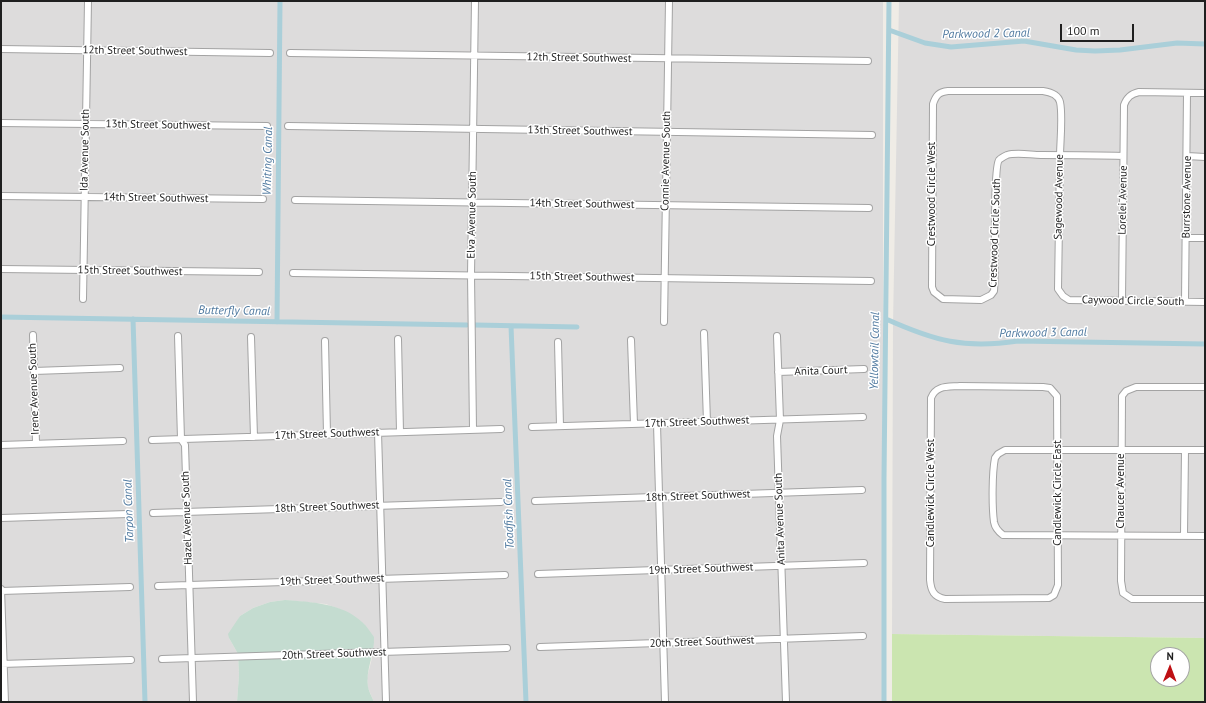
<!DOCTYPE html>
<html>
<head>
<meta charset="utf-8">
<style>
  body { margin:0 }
  #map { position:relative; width:1206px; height:703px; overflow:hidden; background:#efece6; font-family:"PT Sans",sans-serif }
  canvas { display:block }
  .frame { position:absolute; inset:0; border:2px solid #1f1f1f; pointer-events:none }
  .north { position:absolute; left:1150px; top:647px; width:40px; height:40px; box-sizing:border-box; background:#fff; border:1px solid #a5a5a5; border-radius:50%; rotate:1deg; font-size:11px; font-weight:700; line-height:16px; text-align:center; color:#1f1f1f }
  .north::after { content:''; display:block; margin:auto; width:14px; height:18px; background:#be1014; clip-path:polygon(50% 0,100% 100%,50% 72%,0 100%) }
  .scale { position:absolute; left:1060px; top:24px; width:74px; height:18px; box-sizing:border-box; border:2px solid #1f1f1f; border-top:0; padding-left:5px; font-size:12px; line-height:14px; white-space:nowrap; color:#1f1f1f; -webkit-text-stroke:3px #fff; paint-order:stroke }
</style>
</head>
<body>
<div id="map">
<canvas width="1206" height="703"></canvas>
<div class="frame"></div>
<div class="north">N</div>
<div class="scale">100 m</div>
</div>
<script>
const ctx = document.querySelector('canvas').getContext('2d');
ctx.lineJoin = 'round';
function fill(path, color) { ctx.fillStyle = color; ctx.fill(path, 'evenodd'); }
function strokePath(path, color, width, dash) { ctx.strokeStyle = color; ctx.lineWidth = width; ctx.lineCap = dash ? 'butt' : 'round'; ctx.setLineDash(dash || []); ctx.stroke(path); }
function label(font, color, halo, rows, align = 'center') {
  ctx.font = font + ' "PT Sans",sans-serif'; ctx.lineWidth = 3; ctx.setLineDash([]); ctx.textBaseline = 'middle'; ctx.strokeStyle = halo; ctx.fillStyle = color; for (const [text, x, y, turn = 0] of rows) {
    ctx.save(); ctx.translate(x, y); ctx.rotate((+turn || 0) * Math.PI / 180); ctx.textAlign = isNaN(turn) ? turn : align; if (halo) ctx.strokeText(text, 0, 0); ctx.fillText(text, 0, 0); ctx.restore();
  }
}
fill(new Path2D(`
  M1,1H883V702H374L368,688L367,678L373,654L365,625L342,610L326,604L285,600L270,602L253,608L240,616L229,638L238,654L239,675L237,702H1Z
  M899,1H1205V638L892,634L893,324Z`), '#dddcdc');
fill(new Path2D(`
  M892,634L1205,638V702H892ZM1158,655H1182V679H1158Z`), '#cbe5b0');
fill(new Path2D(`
  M285,600C311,602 342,603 362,622C367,626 370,632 374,637C375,653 365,671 368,687C369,692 372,697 374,702H237L239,675L238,654L229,638L228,634L240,616L253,608L270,602Z`), '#c4dcd0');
strokePath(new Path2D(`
  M889,30L925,43L951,47L1024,41L1076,50L1095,51L1120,50L1177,43L1205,44
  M1,317L467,325
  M133,319L145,702
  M886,319C935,341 964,349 1018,341L1205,344
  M277,322L280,1
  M475,325L577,327
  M511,326L526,702
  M884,702V478L889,1`), '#aacfd9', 5);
const minor = new Path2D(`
  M1,49L270,53
  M290,53L868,61
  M1,123L267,126
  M288,126L872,135
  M1123,156C1096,155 1068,155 1041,155C1031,155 1017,152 1007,155C1005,156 1001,158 999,160C993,167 996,272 994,291L991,295L981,300L943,299L934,292L932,287L933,104C936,95 939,92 948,91H1043C1050,92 1058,94 1060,102C1063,116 1060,142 1060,157C1059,201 1059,245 1058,289L1063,296L1069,300L1205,302
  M1187,156L1205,157
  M1,196L263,199
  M295,200L869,208
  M1186,238H1205
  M1,269L259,272
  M293,273L871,281
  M83,299L88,1
  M1122,301L1124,105C1127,97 1131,94 1139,92L1205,93
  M1185,301L1187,93
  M664,322L669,1
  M704,333L707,422
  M33,335L36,443
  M178,336L181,439L185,445L193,702
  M777,336L780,420L777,436L786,702
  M251,337L254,437
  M398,339L400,432
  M631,340L634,424
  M325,341L327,434
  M558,342L560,426
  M34,371L120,368
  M778,372L864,369
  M960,386L1043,387L1050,388L1057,396L1058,585L1054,595L1049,598L945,599C934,597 931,591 930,580L931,398C936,385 948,387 960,386Z
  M1205,387H1136L1126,391L1122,396L1121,581L1123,593L1132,599H1205
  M657,424L665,702
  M532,427L863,417
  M473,429L471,275L475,1
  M378,432L386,702
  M152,440L501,429
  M1,445L123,441
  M1205,450H1005L998,454L995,458C992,473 992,507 994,522C995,528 999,532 1003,535L1205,536
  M535,501L862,490
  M153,513L501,502
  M1,518L128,514
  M1184,535L1185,450
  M538,574L864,563
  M158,586L505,575
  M1,589L5,702
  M1,591L130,587
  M540,647L863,636
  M162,659L507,648
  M1,664L131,660`);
strokePath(minor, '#a3a3a3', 8);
strokePath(minor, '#fff', 6);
label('11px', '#1f1f1f', '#fff', [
  ["12th Street Southwest",135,51,1],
  ["12th Street Southwest",579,58,1],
  ["13th Street Southwest",158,125,1],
  ["13th Street Southwest",580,131,1],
  ["Ida Avenue South",85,150,-89],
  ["Connie Avenue South",666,161,-89],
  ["Crestwood Circle West",932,194,-90],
  ["Sagewood Avenue",1059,197,-89],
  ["Burrstone Avenue",1187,197,-89],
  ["14th Street Southwest",156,198,1],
  ["Lorelei Avenue",1123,200,-89],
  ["14th Street Southwest",582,204,1],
  ["Elva Avenue South",472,215,-89],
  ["Crestwood Circle South",995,233,-88],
  ["15th Street Southwest",130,271,1],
  ["15th Street Southwest",582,277,1],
  ["Caywood Circle South",1133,301,1],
  ["Anita Court",821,371,-2],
  ["Irene Avenue South",34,389,-92],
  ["17th Street Southwest",697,422,-2],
  ["17th Street Southwest",327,434,-2],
  ["Chaucer Avenue",1121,491,-90],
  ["Candlewick Circle West",931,493,-90],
  ["Candlewick Circle East",1058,493,-90],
  ["18th Street Southwest",698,496,-2],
  ["18th Street Southwest",327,507,-2],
  ["Hazel Avenue South",187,518,-92],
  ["Anita Avenue South",780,519,-92],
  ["19th Street Southwest",701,569,-2],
  ["19th Street Southwest",332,580,-2],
  ["20th Street Southwest",702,642,-2],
  ["20th Street Southwest",334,654,-2]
]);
label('italic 12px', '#507aa0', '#fff', [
  ["Parkwood 2 Canal",986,34,-1],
  ["Whiting Canal",268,161,-89],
  ["Butterfly Canal",234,311,1],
  ["Parkwood 3 Canal",1043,333,-1],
  ["Yellowtail Canal",875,351,-89],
  ["Tarpon Canal",129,511,-92],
  ["Toadfish Canal",509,514,-92]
]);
</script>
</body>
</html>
